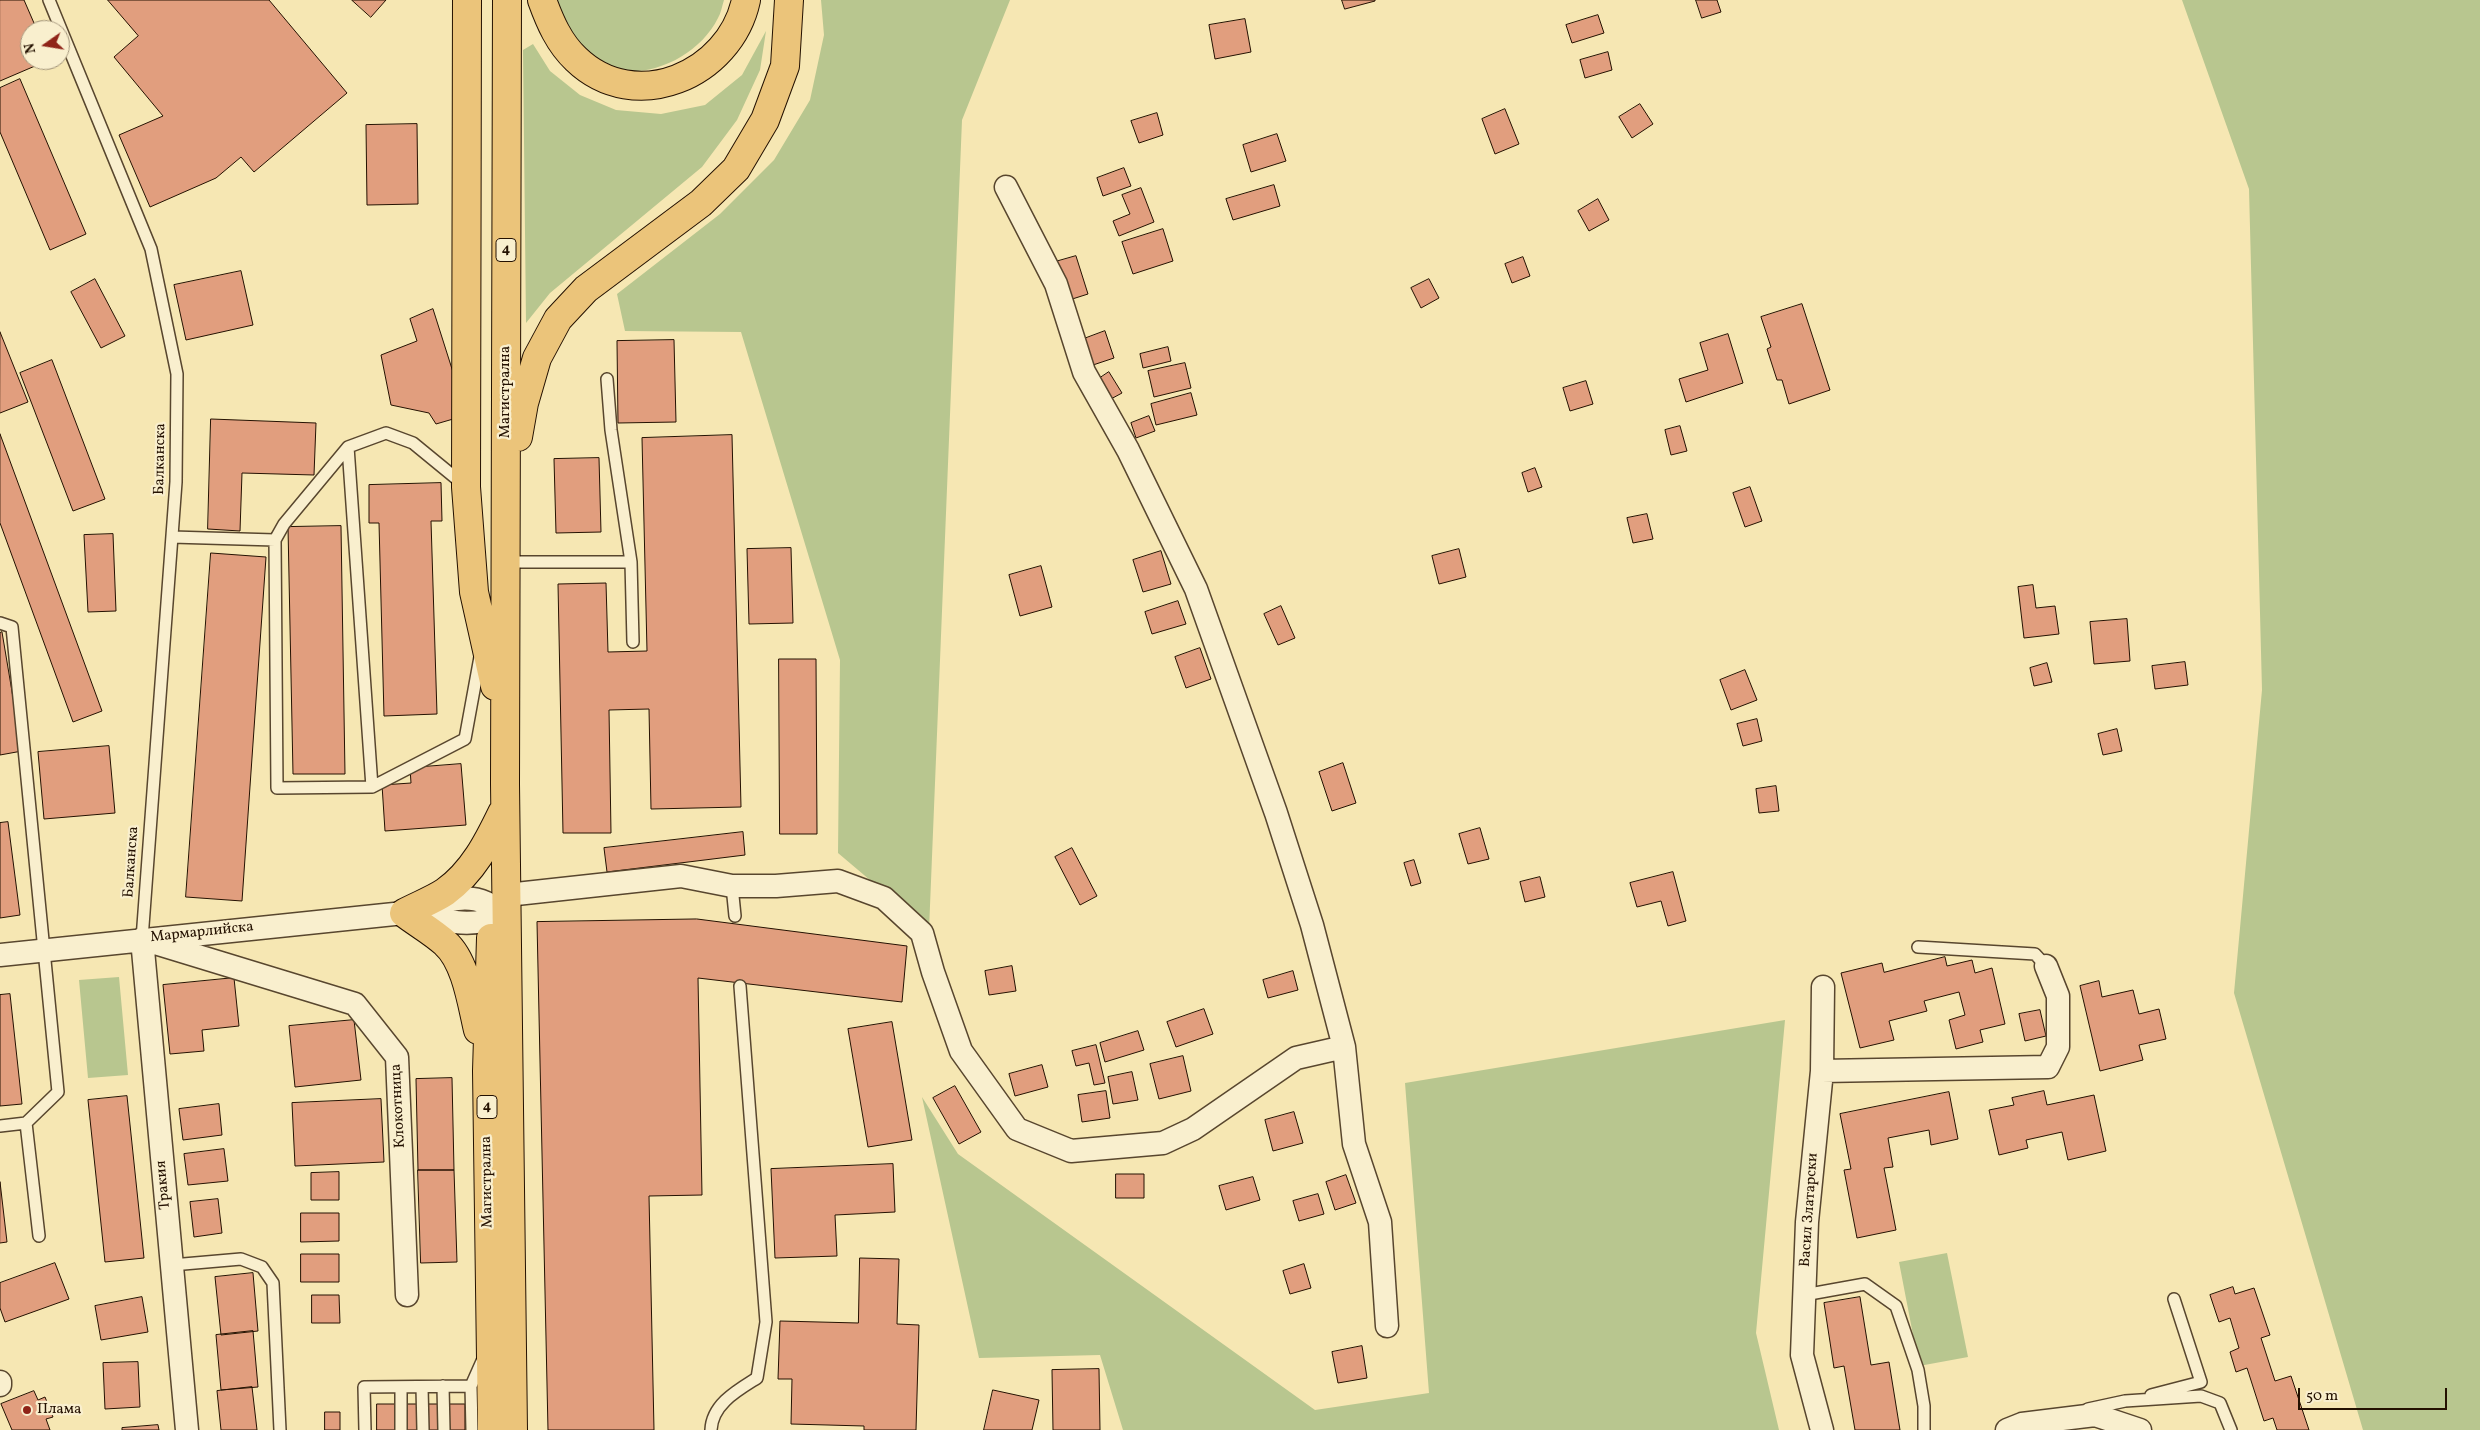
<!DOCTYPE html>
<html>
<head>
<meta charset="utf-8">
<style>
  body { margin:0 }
  #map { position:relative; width:2480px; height:1430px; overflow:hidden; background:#f6e7b3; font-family:Vollkorn,serif }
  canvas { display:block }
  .north { position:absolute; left:20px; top:20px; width:50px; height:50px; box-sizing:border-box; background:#f9efce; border:1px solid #a4967c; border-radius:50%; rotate:257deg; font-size:14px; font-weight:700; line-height:20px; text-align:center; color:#241101 }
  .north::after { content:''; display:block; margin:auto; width:18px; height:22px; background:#8f2418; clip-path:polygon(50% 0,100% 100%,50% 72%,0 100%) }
  .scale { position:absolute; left:2298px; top:1388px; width:149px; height:22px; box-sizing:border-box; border:2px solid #241101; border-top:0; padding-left:6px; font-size:15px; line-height:18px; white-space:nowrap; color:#241101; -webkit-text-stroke:4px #f9efce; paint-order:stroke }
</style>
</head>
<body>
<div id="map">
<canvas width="2480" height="1430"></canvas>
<div class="north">N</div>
<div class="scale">50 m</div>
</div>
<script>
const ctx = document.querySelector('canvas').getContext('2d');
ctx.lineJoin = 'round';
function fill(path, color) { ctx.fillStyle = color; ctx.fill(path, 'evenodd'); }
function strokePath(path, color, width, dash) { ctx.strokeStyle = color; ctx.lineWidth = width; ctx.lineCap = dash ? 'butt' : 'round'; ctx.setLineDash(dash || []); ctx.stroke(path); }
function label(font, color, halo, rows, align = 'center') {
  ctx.font = font + ' Vollkorn,serif'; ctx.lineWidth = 4.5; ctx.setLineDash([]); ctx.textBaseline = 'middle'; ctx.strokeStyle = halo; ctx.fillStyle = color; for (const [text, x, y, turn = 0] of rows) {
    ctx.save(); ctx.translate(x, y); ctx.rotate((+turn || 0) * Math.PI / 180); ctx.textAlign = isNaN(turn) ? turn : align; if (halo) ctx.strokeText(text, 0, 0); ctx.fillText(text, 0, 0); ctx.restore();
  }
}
fill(new Path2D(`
  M550,0H724C722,6 721,13 718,18C697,60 640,84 597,65C576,56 560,19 550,0Z
  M821,0H1010L962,120L929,930L838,853L840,660L741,332L625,331L617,294L720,214L774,160L810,100L824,35Z
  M2182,0H2480V1430H2363L2234,993L2262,690L2249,189Z
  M766,31L760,70L737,120L702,167L550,293L526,323L523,50L533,44L550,71L580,95L616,110L661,114L705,105L742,75Z
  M119,977L128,1075L88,1078L79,980Z
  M1785,1020L1756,1333L1779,1430H1123L1100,1355L979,1358L922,1097L958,1154L1315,1410L1429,1393L1405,1083Z
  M1947,1253L1968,1357L1919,1366L1899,1262Z`), '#b8c68f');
const building = new Path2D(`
  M0,0H24L37,30H30V60H49L0,81Z
  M108,0H269L347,93L254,172L241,157L216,178L150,207L119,135L163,116L114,57L138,36Z
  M352,0H386L371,17Z
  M1342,0H1375V1L1345,9Z
  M1696,0H1717L1721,12L1702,18Z
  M1598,15L1604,33L1572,43L1566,25Z
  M1245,19L1251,52L1215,59L1209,25Z
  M1608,52L1612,70L1585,78L1580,60Z
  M20,79L86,234L50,250L0,132V88Z
  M1640,104L1653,124L1632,138L1619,117Z
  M1505,109L1519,144L1495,154L1482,119Z
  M1157,113L1163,135L1139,143L1131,121Z
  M417,124L418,204L367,205L366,125Z
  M1277,134L1286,161L1251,172L1243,145Z
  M1124,168L1131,186L1103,196L1097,178Z
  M1274,185L1280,206L1233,220L1226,199Z
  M1141,188L1154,222L1119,236L1113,221L1130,214L1122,195Z
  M1598,199L1609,220L1589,231L1578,211Z
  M1163,229L1173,261L1133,274L1122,242Z
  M1076,256L1088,294L1066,301L1055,262Z
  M1523,257L1530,276L1512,283L1505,264Z
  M241,271L253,325L186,340L174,285Z
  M95,279L125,336L101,348L71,292Z
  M1429,279L1439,298L1421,308L1411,288Z
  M1802,304L1830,390L1789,404L1782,380H1777L1767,349L1771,347L1761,317Z
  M433,309L459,391L460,417L436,424L429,413L391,405L381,355L417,341L410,319Z
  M1105,331L1114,358L1090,366L1081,340Z
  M0,332L28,402L0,413Z
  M1728,334L1743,383L1686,402L1679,379L1708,370L1700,343Z
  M674,340L676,422L618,423L617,341Z
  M1168,347L1171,361L1143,368L1140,354Z
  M52,360L105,499L73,511L20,373Z
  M1185,363L1191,388L1154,397L1148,371Z
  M1109,372L1122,393L1109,400L1097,380Z
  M1586,381L1593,404L1570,411L1563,388Z
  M1191,393L1197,415L1156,425L1151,404Z
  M1149,416L1155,431L1136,438L1131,423Z
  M211,419L316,423L314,475L242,473L240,531L208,529Z
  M1680,426L1687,451L1671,455L1665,430Z
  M0,434L102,711L73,722L0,523Z
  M732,435L741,807L651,809L649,709L609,710L611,833H563L558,584L606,583L608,652L647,651L642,438Z
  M599,458L601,532L556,533L554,459Z
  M1535,468L1542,487L1528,492L1522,473Z
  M441,483L442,521H431L437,714L384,716L379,523H369V485Z
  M1750,487L1762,521L1745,527L1733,493Z
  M1647,514L1653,539L1633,543L1627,518Z
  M341,526L345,774H293L288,527Z
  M113,534L116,611L88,612L84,535Z
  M791,548L793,623L749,624L747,549Z
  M1459,549L1466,577L1439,584L1432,556Z
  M1161,551L1171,584L1143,592L1133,560Z
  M211,553L266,557L242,901L186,897Z
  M1041,566L1052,607L1020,616L1009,575Z
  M2033,585L2036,608L2055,606L2059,634L2024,638L2018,587Z
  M1178,601L1186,624L1152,634L1145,612Z
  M1281,606L1295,638L1278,645L1264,614Z
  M2127,619L2130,661L2094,664L2090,622Z
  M2,632L22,751L0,755V633Z
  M1200,648L1211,679L1186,688L1175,657Z
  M779,659H816L817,834H780Z
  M2185,662L2188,685L2155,689L2152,666Z
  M2047,663L2052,682L2034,686L2030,668Z
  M1745,670L1757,700L1731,710L1720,680Z
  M1757,719L1762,741L1743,746L1737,724Z
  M2117,729L2122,751L2103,755L2098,734Z
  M109,746L115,813L44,819L38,752Z
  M1343,763L1356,803L1332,811L1319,772Z
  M461,764L466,825L385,831L382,785L411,783L410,768Z
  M1776,786L1779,811L1759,813L1756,789Z
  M8,822L20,915L0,918V823Z
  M1480,828L1489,859L1468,864L1459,834Z
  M743,832L745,855L607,872L604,848Z
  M1072,848L1097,896L1080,905L1055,857Z
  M1414,860L1421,883L1411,886L1404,863Z
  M1673,872L1686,921L1668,926L1661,901L1637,907L1630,883Z
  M1540,877L1545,897L1525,902L1520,882Z
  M697,919L907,946L902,1002L698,978L702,1195L649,1196L654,1430H548L537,922Z
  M1945,957L1947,966L1972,960L1975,973L1992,968L2005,1024L1980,1030L1983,1042L1956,1049L1949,1020L1965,1015L1959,992L1924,1001L1927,1011L1889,1021L1894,1040L1860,1048L1841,973L1882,963L1884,972Z
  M1012,966L1016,991L989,995L985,971Z
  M1293,971L1298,990L1268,998L1263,980Z
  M234,978L239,1026L202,1030L204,1051L170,1054L163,985Z
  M2099,981L2102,997L2133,990L2139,1014L2159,1009L2166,1039L2139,1045L2143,1060L2100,1071L2080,986Z
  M10,994L22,1104L0,1106V995Z
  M1204,1009L1213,1034L1176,1047L1167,1022Z
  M2040,1010L2046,1036L2025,1041L2019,1014Z
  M354,1020L361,1080L295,1087L289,1026Z
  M892,1022L912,1140L868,1147L848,1029Z
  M1138,1031L1144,1050L1105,1062L1100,1043Z
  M1096,1045L1105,1083L1094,1085L1089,1063L1076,1066L1072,1051Z
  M1183,1056L1191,1091L1159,1099L1150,1064Z
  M1042,1065L1048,1087L1015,1096L1009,1074Z
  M1132,1072L1138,1100L1113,1104L1108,1077Z
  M452,1078L454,1170H418L416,1079Z
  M955,1086L981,1132L959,1144L933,1098Z
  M1106,1091L1110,1118L1082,1122L1078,1095Z
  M2044,1091L2047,1105L2094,1095L2106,1151L2068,1160L2062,1132L2026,1140L2028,1148L1999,1155L1989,1110L2014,1105L2012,1098Z
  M1949,1092L1958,1139L1931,1145L1929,1130L1888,1138L1893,1167L1884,1168L1896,1230L1857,1238L1844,1170L1851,1169L1840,1114Z
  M127,1096L144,1258L105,1262L88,1100Z
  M381,1099L384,1162L295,1166L292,1103Z
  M219,1104L222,1135L183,1140L179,1109Z
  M1294,1112L1303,1143L1273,1151L1265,1120Z
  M224,1149L228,1181L188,1185L184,1154Z
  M893,1164L895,1212L835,1215L837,1256L775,1258L771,1169Z
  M418,1170H454L457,1262L421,1263Z
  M339,1172V1200H311V1173Z
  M1116,1174H1144V1198H1116Z
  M1346,1175L1356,1203L1335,1210L1326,1182Z
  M1253,1177L1260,1200L1226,1210L1219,1186Z
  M0,1182L7,1242L0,1243Z
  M1318,1194L1324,1214L1299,1221L1293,1201Z
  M218,1199L222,1233L194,1237L190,1202Z
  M301,1213H339V1241L301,1242Z
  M301,1254H339V1282H301Z
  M860,1258L899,1259L897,1324L919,1325L916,1430H864V1426L791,1424L792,1379H778L780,1321L858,1323Z
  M55,1263L69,1299L5,1322L0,1308V1283Z
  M1304,1264L1311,1288L1290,1294L1283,1271Z
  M253,1273L258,1331L221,1335L215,1277Z
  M2233,1287L2235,1294L2254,1288L2270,1335L2261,1338L2275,1381L2291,1376L2309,1430H2277L2273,1418L2264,1421L2247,1368L2236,1372L2230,1352L2239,1348L2230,1318L2219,1322L2210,1295Z
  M312,1295H339L340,1323H312Z
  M142,1297L148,1332L101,1340L95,1306Z
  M1860,1297L1871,1365L1889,1362L1900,1430H1855L1844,1366L1834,1368L1824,1303Z
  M253,1331L258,1387L221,1390L216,1335Z
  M1362,1346L1367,1378L1338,1383L1332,1352Z
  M138,1362L140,1407L105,1409L103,1363Z
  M1099,1369L1100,1430H1053L1052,1370Z
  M252,1387L257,1430H221L217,1391Z
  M993,1390L1039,1400L1032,1430H984Z
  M34,1391L38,1400L45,1397L53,1417L46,1419L50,1430H12L1,1404Z
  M377,1404H465V1430H377Z
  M325,1412H340V1430H325Z
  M158,1425L159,1430H122V1428Z`);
fill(building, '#e19e7e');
strokePath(building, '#241101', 1);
const service = new Path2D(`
  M49,0L151,249L177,374L176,482L142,939
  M607,379L611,430L631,562L633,642
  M348,447L372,787
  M172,537L275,540L284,524L348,447L386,433L413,443L463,484
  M275,540L277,788L372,787L465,739L480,657
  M506,562H631
  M0,623L12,627L58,1092L26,1123
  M732,886L735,916
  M1918,947L2035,954L2046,966
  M0,1126L26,1123L39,1236
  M172,1265L241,1259L262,1267L273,1283L280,1430
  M1804,1295L1865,1284L1896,1306L1918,1370L1924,1406V1430
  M443,1386L444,1430
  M471,1386L483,1359
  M401,1387V1430
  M422,1387L423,1430
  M2151,1395L2201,1382L2174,1299
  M2088,1409L2125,1401L2201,1396L2220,1403L2231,1430
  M365,1430L364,1387L471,1386L472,1430
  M711,1430C712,1404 738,1390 757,1378L766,1322L740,986`);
const minor = new Path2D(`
  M1006,187L1056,284L1084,372L1128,450L1196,589L1276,813L1312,925L1344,1047L1354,1144L1380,1222L1387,1326
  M507,895L681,876L732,886H776L838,881L884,898L922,933L933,972L961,1051L1017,1129L1071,1151L1163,1143L1193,1129L1296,1058L1344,1047
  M410,914C441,920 471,929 501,916L507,905
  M0,955L404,913C432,905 478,884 500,915C504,920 505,927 507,933
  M1822,1071L2048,1067L2058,1047V996L2046,966
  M0,1382V1385
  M187,1430L142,939L355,1004L397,1057L407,1295
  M1822,1430L1802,1355L1807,1222L1822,1071L1823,987
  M2007,1430L2022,1424L2095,1415L2140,1430`);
const primary = new Path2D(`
  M467,0L466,487L474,592L495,686
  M507,0L505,784L513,1430
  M542,0C550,22 559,43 576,59C635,116 730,75 746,0
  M518,437L524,403L537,358L558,319L586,289L701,203L736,169L765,120L785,66L789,0
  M491,938L487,1071L492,1430
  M478,1030C472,1005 466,961 445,943C433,932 417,923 404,913C417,906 433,900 445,892C473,872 488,842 502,813`);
strokePath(service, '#58462e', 14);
strokePath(minor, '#58462e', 25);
strokePath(primary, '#241101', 30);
strokePath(service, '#f9efce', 11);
strokePath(minor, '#f9efce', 22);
strokePath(primary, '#ebc47a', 28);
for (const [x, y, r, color] of [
  [27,1410,5,"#8f2418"]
]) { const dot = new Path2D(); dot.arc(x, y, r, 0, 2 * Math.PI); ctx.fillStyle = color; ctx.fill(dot); strokePath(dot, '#f9efce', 2); }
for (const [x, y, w] of [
  [506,250,20],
  [487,1107,20]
]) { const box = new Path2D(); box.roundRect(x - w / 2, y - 11.5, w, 23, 4); ctx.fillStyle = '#f9efce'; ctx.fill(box); strokePath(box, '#241101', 1); }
label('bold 14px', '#241101', null, [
  ["4",506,250],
  ["4",487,1107]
]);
label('15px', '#241101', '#f9efce', [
  ["Магистрална",506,392,-90],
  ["Балканска",161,459,-89],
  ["Балканска",132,862,-86],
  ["Мармарлийска",202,933,-6],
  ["Клокотница",399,1106,-93],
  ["Магистрална",488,1182,-91],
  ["Тракия",164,1185,-95],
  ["Васил Златарски",1810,1210,-86]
]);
label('15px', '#241101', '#f9efce', [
  ["Плама",37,1410]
], 'left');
</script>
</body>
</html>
